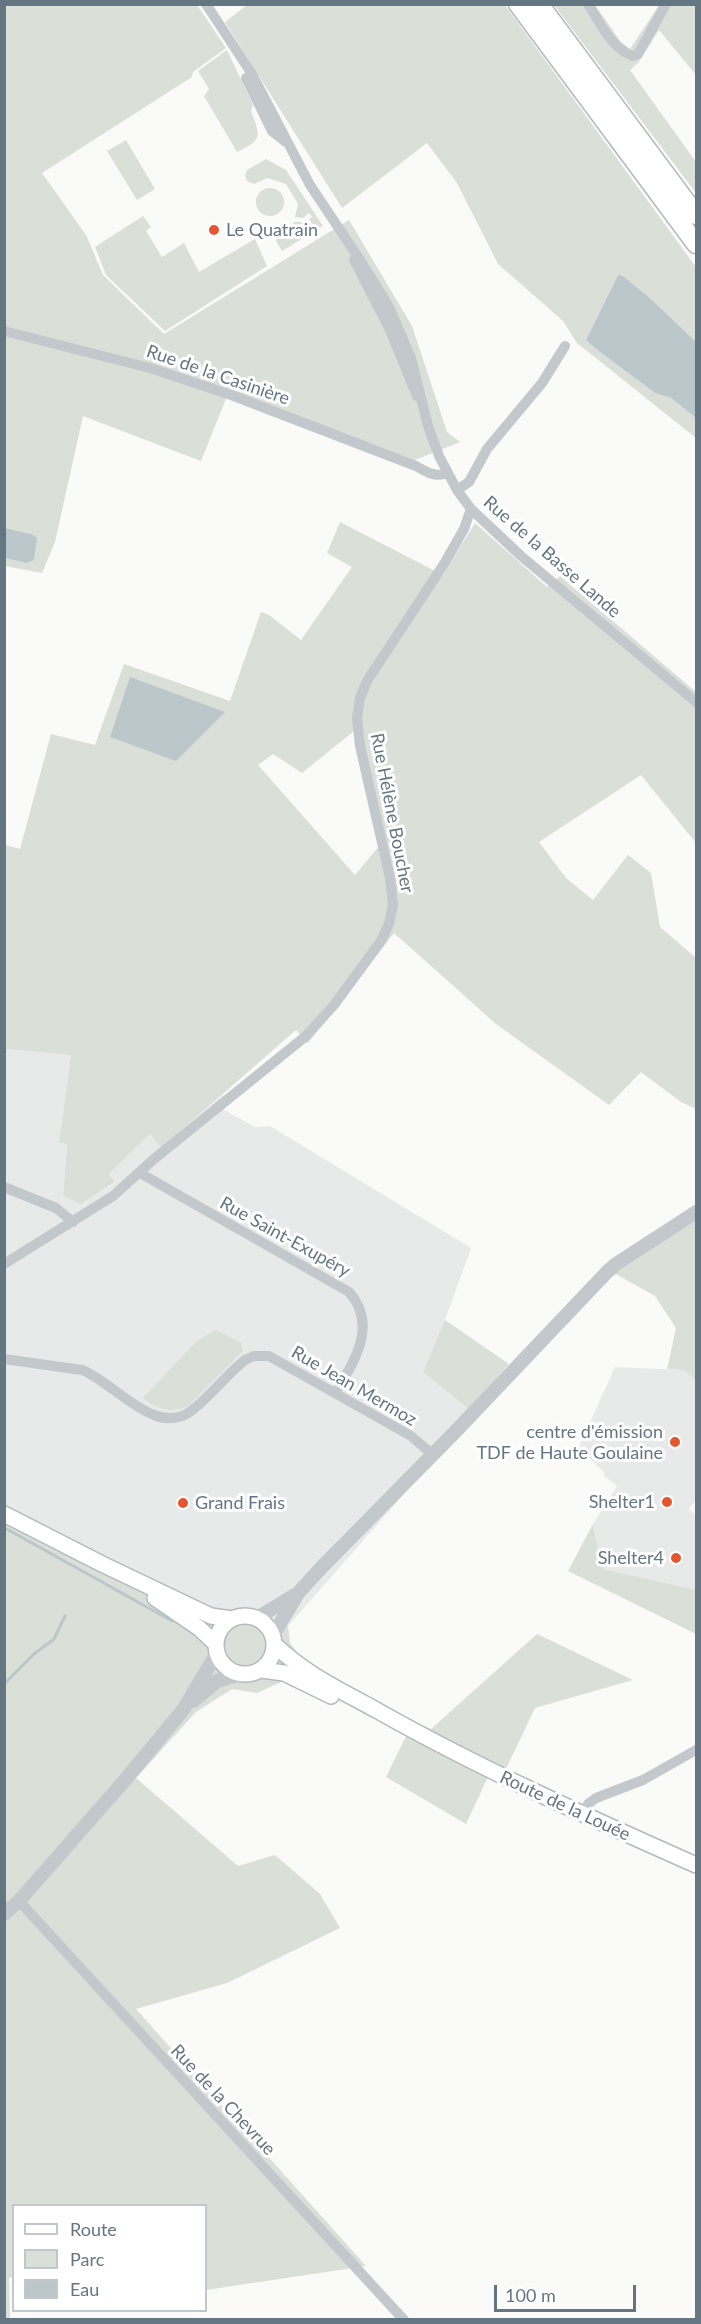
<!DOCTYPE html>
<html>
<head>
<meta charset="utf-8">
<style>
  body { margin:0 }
  #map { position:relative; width:701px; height:2324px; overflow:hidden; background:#fafaf8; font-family:Lato,sans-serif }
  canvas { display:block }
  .frame { position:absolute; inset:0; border:6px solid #657683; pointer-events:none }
  .legend { position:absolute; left:12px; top:2204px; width:195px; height:108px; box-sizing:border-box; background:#fff; border:2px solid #c1c8cd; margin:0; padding:8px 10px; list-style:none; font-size:18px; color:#657683 }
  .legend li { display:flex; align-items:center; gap:12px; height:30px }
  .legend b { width:30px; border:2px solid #c1c8cd }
  .scale { position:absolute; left:494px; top:2285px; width:142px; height:27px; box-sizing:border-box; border:3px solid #657683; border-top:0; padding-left:8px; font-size:18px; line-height:21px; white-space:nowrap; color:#657683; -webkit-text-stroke:4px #fff; paint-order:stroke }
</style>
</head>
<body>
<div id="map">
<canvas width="701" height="2324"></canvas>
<div class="frame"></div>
<ul class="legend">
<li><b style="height:8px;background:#fff"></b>Route</li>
<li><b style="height:16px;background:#dadfd7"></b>Parc</li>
<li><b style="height:16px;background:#bbc7cb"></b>Eau</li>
</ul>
<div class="scale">100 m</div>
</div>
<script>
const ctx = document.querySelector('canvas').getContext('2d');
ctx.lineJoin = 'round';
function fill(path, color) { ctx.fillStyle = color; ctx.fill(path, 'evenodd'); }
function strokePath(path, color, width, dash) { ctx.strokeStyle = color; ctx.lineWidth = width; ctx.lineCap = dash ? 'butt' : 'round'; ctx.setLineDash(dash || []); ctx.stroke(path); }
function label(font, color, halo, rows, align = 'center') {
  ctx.font = font + ' Lato,sans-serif'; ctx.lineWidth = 6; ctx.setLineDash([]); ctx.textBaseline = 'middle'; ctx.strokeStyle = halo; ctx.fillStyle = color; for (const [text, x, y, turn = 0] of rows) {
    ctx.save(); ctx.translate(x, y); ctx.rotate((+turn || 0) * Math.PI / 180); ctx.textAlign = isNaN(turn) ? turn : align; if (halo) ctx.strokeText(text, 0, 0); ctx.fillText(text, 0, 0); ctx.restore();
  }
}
fill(new Path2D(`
  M5,1049L71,1055L59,1143L67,1144L63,1196L81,1204L115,1183L109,1174L150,1134L161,1148L223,1095L228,1101L224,1110L255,1127L270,1126L471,1248L445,1320L423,1372L478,1418L412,1485L288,1626L250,1610L215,1616L5,1521Z
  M615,1367L684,1370L696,1381V1500L689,1509L696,1516V1590L604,1569L601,1566L593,1524L617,1486L603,1475L605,1473L590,1459L588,1462L577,1451Z`), '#e8e9e9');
fill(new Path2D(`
  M4,5H197L226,48L193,72L192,77L42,173L86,235L103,275L164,334L349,220L412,326L447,432L460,442L415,460L229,391L201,461L83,416L55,542L42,573L5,566V558L26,563L31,534L5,528Z
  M247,5H505L696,267V342L650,298L623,276L618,275L586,340L596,349L655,393L671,398L696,418V438L577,343L563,321L498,264L457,183L427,143L342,208L225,22Z
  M554,5H595L621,42L630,49L659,5H696V75L659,30L638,63L630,70L696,162V193Z
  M227,50L253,105L251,111C260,136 264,139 237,152L204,96L209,89L198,71Z
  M126,140L155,189L137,200L107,151Z
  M266,159L286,170L323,226L282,251L276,241L278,233L295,222H302L306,227L312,223L309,219L312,217L309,213L303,218L295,217L298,204L286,184L267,178L254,184L247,181L245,176L247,170Z
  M256 202a14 14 0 1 1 28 0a14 14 0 1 1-28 0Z
  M143,216L151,227L146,231L162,257L184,243L199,272L255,239L267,266L165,331L106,275L95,247Z
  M340,522L443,575L475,523L547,587L560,576L696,692V843L641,775L539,842L566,878L593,900L628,855L651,873L660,927L696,958V1109L681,1102L641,1072L609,1105L496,1024L394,933L308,1043L296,1030L161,1148L150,1134L109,1174L115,1182L81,1204L63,1196L67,1144L59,1143L71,1055L5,1049V845L20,849L51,734L95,745L124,664L230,701L261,612L269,615L301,640L352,567L327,553ZM354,731L380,845L355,875L258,765L273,754L302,773Z
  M696,1218V1381L684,1370L667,1369L676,1328L655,1296L614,1273Z
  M445,1320L509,1364L468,1409L423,1372Z
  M216,1330L241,1343L243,1351L188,1406C171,1414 157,1409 143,1398L197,1341Z
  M4,1521L214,1616L250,1610L288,1626L290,1643L310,1669L257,1693L232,1689L196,1712L136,1778L238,1866L275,1855L320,1894L340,1928L227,1983L136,2009L366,2266L206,2290V2206H14L13,2277L9,2278L10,2319H5Z
  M593,1524L601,1565L604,1569L696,1590V1634L568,1571Z
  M537,1634L633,1680L535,1708L505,1771L493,1766L466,1824L386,1777L413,1722L431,1729Z`), '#dadfd7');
fill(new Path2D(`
  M618,275L623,276L650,298L696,342V418L671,398L655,393L596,349L586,340Z
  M5,528L31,534L37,538L34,560L26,563L5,558Z
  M130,677L225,712L176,761L110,737Z`), '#bbc7cb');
strokePath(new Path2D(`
  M5,1528L172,1621
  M4,1684L34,1654L54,1639L65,1616`), '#bbc7cb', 3);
const secondary = new Path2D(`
  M4,1514L102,1564L211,1616L232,1619
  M155,1598L199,1628L216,1644
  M216 1645a29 29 0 1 1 58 0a29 29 0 1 1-58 0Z
  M275,1645C305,1674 342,1691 378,1711C481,1769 588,1817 696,1865
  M262,1670L284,1673L331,1696`);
const trunk = new Path2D(`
  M518,4L696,244
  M539,4L696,215`);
strokePath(secondary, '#b3babf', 18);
strokePath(trunk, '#b4b9bd', 21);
strokePath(new Path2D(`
  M206,4L252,74L310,185L360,260L389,307L411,358L428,426L439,456L457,490L471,509L521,556L696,702
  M588,4C600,23 611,47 632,56L638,54L666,4
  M246,78L272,131L286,142
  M354,260L390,330L417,396
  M4,331L150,368L231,395L416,466C426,472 436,478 447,473
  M457,490L469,482L487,449L542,383L565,346
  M140,1173L349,1292C378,1325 355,1360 336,1392
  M4,1187L56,1208L73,1222
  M4,1264L113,1196L154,1159L306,1036L334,1005L381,941L389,924L393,905L390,878L360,746L357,718L360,698L367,681L444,564L464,529L471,509
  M4,1359L82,1370C114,1382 155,1438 191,1411C210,1397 225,1376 245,1360L254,1356H269L411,1436L433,1455
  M583,1815L588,1804L596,1798L643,1780L696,1750
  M19,1901L404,2320`), '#c3c8cc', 10);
strokePath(new Path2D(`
  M257,1618L295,1595
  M273,1635L299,1592L321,1568L455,1432L607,1272L616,1264L696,1212
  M193,1701L217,1681L240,1674
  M4,1914L19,1901L125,1780L183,1710L217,1653`), '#c3c8cc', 14);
strokePath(secondary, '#fff', 15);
strokePath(trunk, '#fff', 18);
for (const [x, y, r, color] of [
  [214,230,6,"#e4572e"],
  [675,1442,6,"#e4572e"],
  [667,1502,6,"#e4572e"],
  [183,1503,6,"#e4572e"],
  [676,1558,6,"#e4572e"]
]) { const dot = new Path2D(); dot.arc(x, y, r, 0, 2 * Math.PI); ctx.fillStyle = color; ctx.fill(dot); strokePath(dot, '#fff', 2); }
label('18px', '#657683', '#fff', [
  ["Le Quatrain",226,230,"left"],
  ["centre d'émission",663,1432],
  ["TDF de Haute Goulaine",663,1453],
  ["Shelter1",655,1502],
  ["Grand Frais",195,1503,"left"],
  ["Shelter4",664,1558]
], 'right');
label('18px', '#657683', '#fff', [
  ["Rue de la Casinière",218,375,19],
  ["Rue de la Basse Lande",552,557,41],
  ["Rue Hélène Boucher",392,813,79],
  ["Rue Saint-Exupéry",285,1237,29],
  ["Rue Jean Mermoz",354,1386,30],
  ["Route de la Louée",565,1806,25],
  ["Rue de la Chevrue",223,2100,47]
]);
</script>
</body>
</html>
